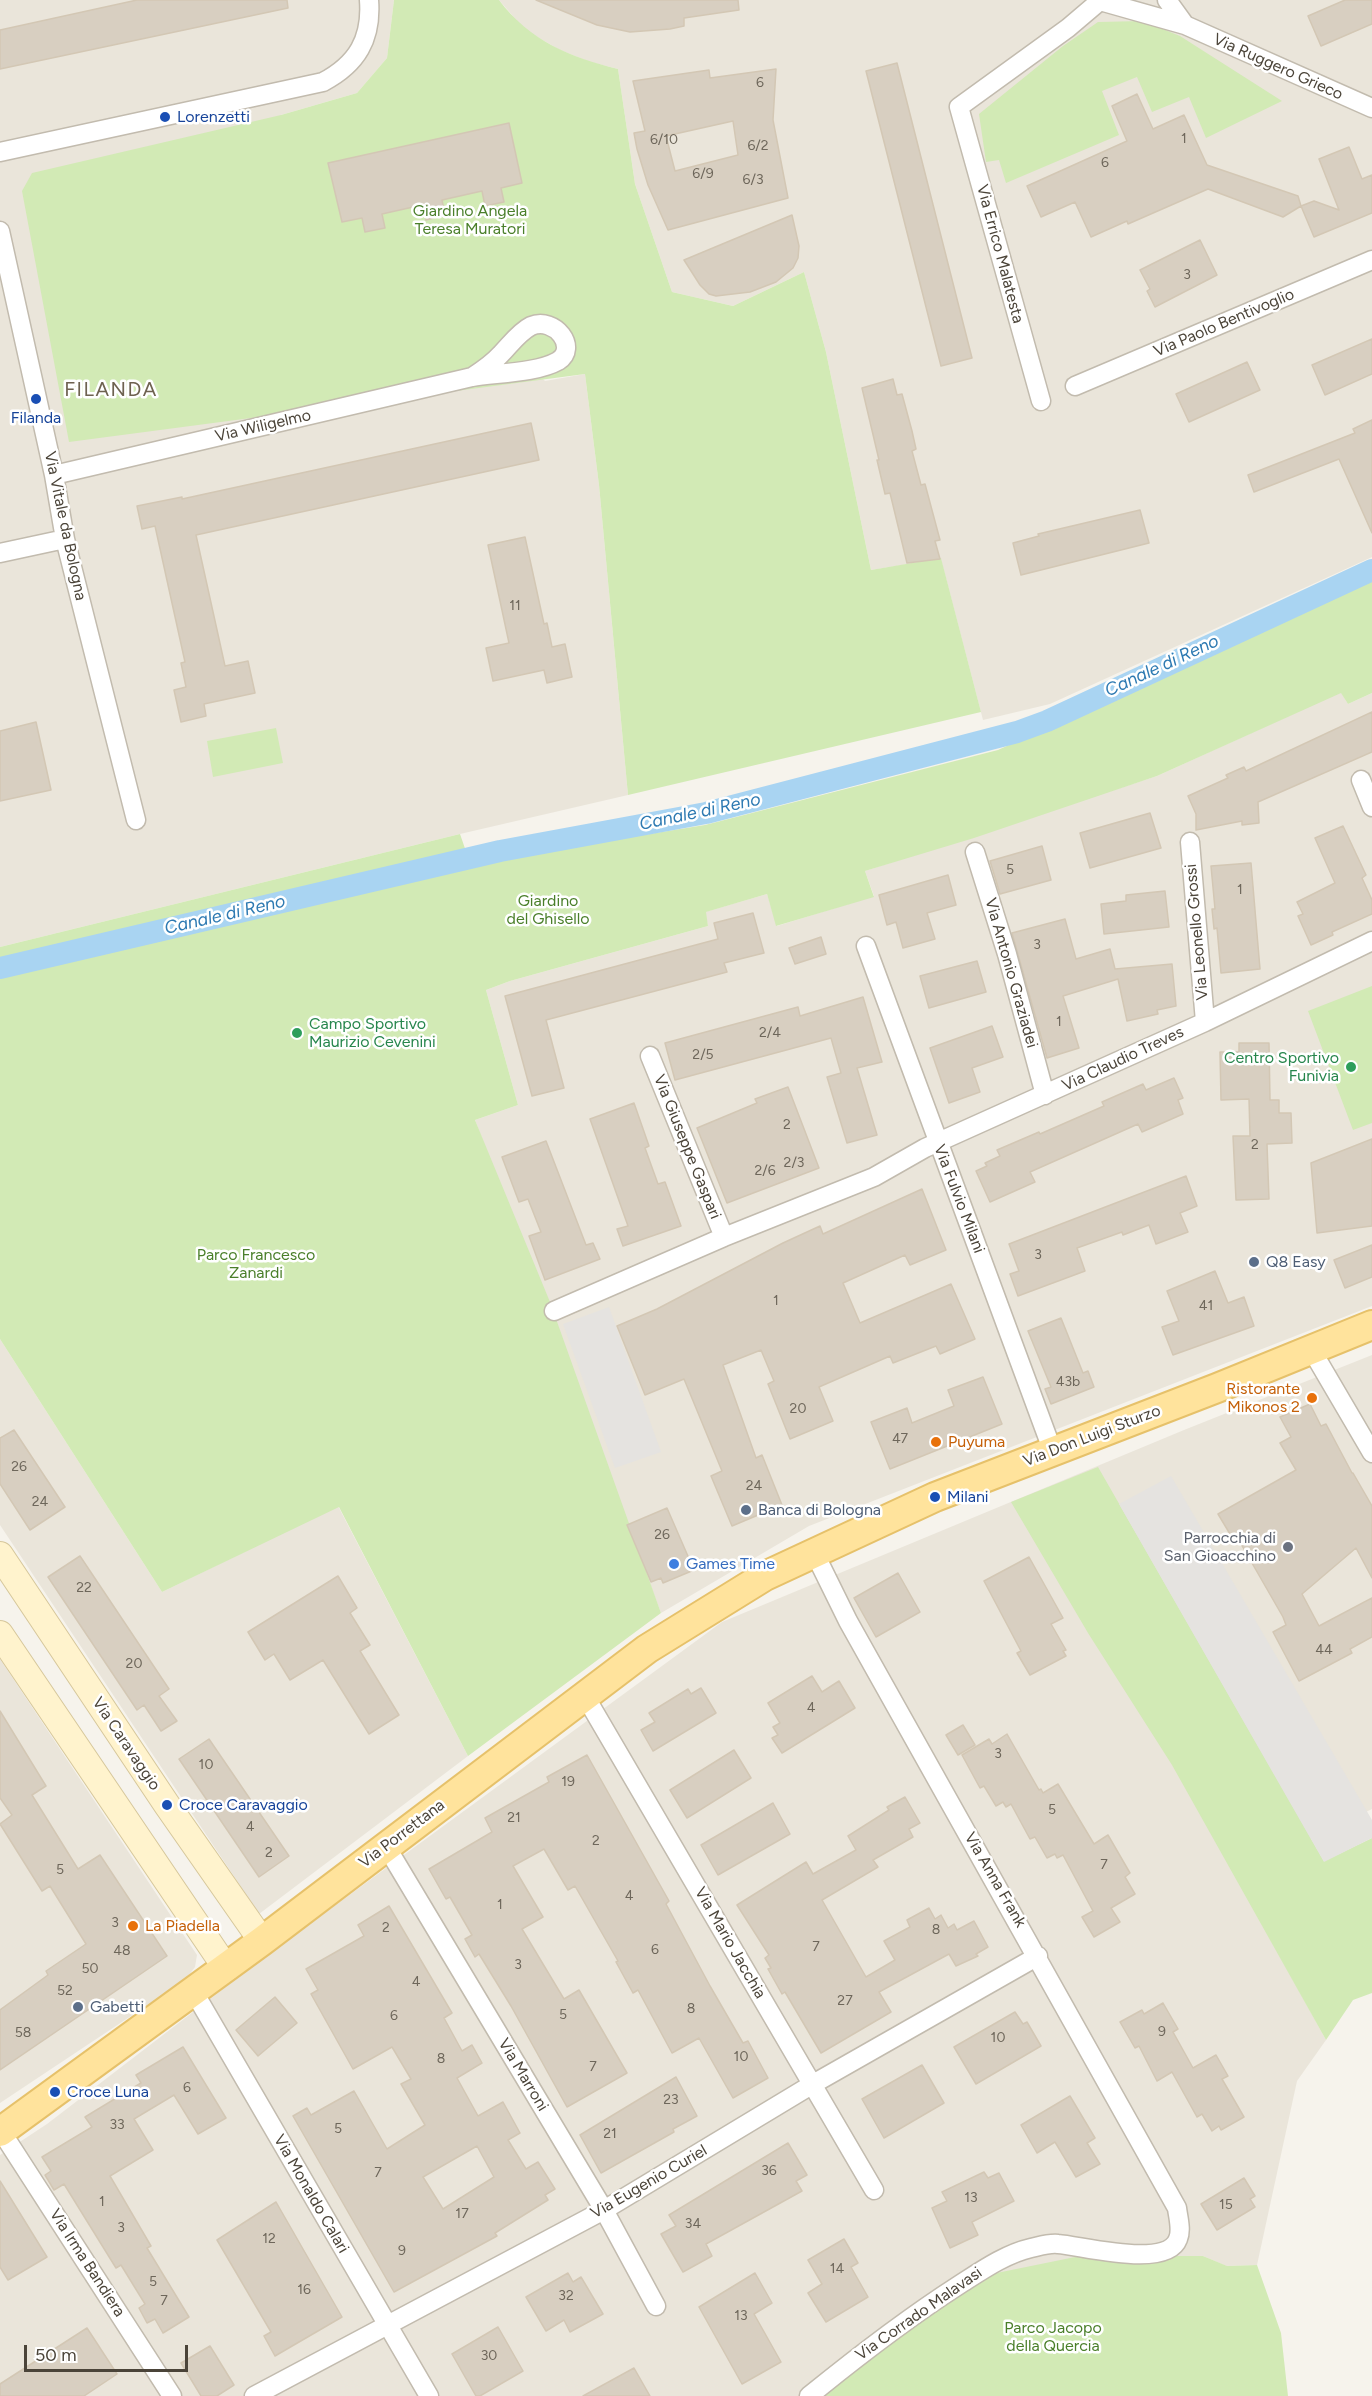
<!DOCTYPE html>
<html>
<head>
<meta charset="utf-8">
<style>
  body { margin:0 }
  #map { position:relative; width:1372px; height:2396px; overflow:hidden; background:#f6f3ec; font-family:Figtree,sans-serif }
  canvas { display:block }
  .scale { position:absolute; left:24px; top:2345px; width:164px; height:27px; box-sizing:border-box; border:3px solid #4b4439; border-top:0; padding-left:8px; font-size:18px; line-height:21px; white-space:nowrap; color:#4b4439; -webkit-text-stroke:4px #fff; paint-order:stroke }
</style>
</head>
<body>
<div id="map">
<canvas width="1372" height="2396"></canvas>
<div class="scale">50 m</div>
</div>
<script>
const ctx = document.querySelector('canvas').getContext('2d');
ctx.lineJoin = 'round';
function fill(path, color) { ctx.fillStyle = color; ctx.fill(path, 'evenodd'); }
function strokePath(path, color, width, dash) { ctx.strokeStyle = color; ctx.lineWidth = width; ctx.lineCap = dash ? 'butt' : 'round'; ctx.setLineDash(dash || []); ctx.stroke(path); }
function label(font, color, halo, rows, align = 'center') {
  ctx.font = font + ' Figtree,sans-serif'; ctx.lineWidth = 5; ctx.setLineDash([]); ctx.textBaseline = 'middle'; ctx.strokeStyle = halo; ctx.fillStyle = color; for (const [text, x, y, turn = 0] of rows) {
    ctx.save(); ctx.translate(x, y); ctx.rotate((+turn || 0) * Math.PI / 180); ctx.textAlign = isNaN(turn) ? turn : align; if (halo) ctx.strokeText(text, 0, 0); ctx.fillText(text, 0, 0); ctx.restore();
  }
}
fill(new Path2D(`
  M0,0H394L387,58L357,93L281,115L545,381L585,374L599,485L628,795L460,834L0,947Z
  M499,0H1372V557L1050,704L983,720L941,559L871,570L826,352L804,272L733,306L672,292L635,184L618,69L590,62L560,50L525,30Z
  M1341,692L1348,704L1372,693V1306L809,1526L661,1613L475,1120L518,1105L486,990L510,981L708,926L705,912L767,894L777,926L874,896L865,871L1157,776Z
  M0,1339L162,1592L338,1506L468,1756L259,1914L0,1525Z
  M1372,1355V1809L1236,1876L1326,2040L1297,2081L1257,2265L1226,2266L1203,2256H1080L813,2396H0V2155L47,2124L266,1956L722,1622L1184,1430Z
  M0,1659L197,1955L195,1967L185,1980L0,2103Z`), '#eae5da');
fill(new Path2D(`
  M394,0H499C530,41 570,57 618,69L635,184L672,292L733,306L804,272L826,352L871,570L941,558L981,712L628,795L599,485L585,374L69,442L22,191L32,173L281,115L357,93L387,58Z
  M1143,21L1180,36L1282,101L1206,138L1189,97L1152,112L1137,77L1102,91L1119,135L1006,183L999,160L986,162L979,114L1063,46L1098,22Z
  M1372,580V693L1348,704L1341,693L1157,776L974,838L865,871L874,897L776,926L767,894L706,912L708,926L510,981L486,990L518,1105L475,1120L550,1302L661,1613L468,1756L339,1507L162,1592L0,1339V947L460,834L470,863L705,825L998,750Z
  M276,728L283,763L213,777L207,741Z
  M1372,986V1123L1353,1130L1308,1011Z
  M1098,1467L1324,1861L1372,1838V1993L1353,2000L1326,2040L1172,1765L1088,1633L1011,1502Z
  M1080,2256H1203L1227,2266L1257,2265L1281,2333L1288,2396H813L977,2277Z`), '#d2eab5');
fill(new Path2D(`
  M609,1307L661,1452L615,1468L563,1324Z
  M1171,1476L1372,1820V1838L1324,1862L1119,1504Z`), '#e5e3e0');
strokePath(new Path2D(`
  M0,968L500,851L706,813L1017,732L1047,721L1372,570`), '#a9d4f2', 22);
const building = new Path2D(`
  M137,0H287L288,8L0,69V30Z
  M536,0H738L739,10L684,18V26L670,29L630,32L597,25Z
  M1345,0H1372V24L1321,46L1308,16Z
  M897,63L972,358L941,366L866,71Z
  M776,69L773,120L788,198L668,230L648,185L637,149L634,133L645,131L633,81L709,70L710,78ZM733,121L738,155L675,171L666,136Z
  M1137,94L1153,129L1184,115L1207,165L1298,196L1301,206L1283,217L1208,189L1128,224L1127,221L1091,237L1075,202L1041,217L1027,186L1127,141L1112,106Z
  M509,123L522,183L501,188L504,202L485,206L482,191L442,200L445,215L426,220L422,205L382,214L385,228L365,232L362,218L342,222L328,163Z
  M1349,147L1362,179L1372,175V213L1314,237L1301,206L1314,201L1339,210L1319,159Z
  M792,215L799,246L798,258L793,268L776,282L750,292L716,296L709,294L700,285L684,260Z
  M1200,240L1217,275L1155,307L1147,291L1150,289L1140,270Z
  M1372,339V374L1325,395L1312,365Z
  M1247,362L1260,390L1189,422L1176,394Z
  M893,379L897,395L902,394L912,431L916,449L912,451L921,485L925,484L940,540L935,541L940,559L907,563L890,493L885,494L877,460H879L862,388Z
  M1372,420V533L1339,459L1254,492L1248,475L1355,433L1353,429Z
  M531,423L539,460L196,535L225,666L248,661L255,693L204,704L206,716L181,722L174,690L186,687L181,663L185,662L155,526L142,529L137,506L182,497V499Z
  M1140,510L1149,543L1021,575L1013,543L1039,536L1038,534Z
  M525,537L544,624L547,623L552,647L565,644L572,677L547,683L544,670L493,681L486,648L509,643L488,545Z
  M1372,712V752L1258,802L1259,823L1242,825V821L1196,830V814L1188,796L1228,778L1226,775L1244,767L1246,771Z
  M36,722L51,790L0,801V731Z
  M1150,813L1161,848L1090,868L1080,833Z
  M1343,826L1366,875L1362,878L1372,900V914L1332,932L1333,935L1311,945L1298,916L1303,914L1297,902L1335,883L1315,838Z
  M1042,846L1051,880L1000,894L990,861Z
  M1251,863L1260,969L1221,973L1217,928L1214,929L1212,909H1215L1211,866Z
  M948,875L956,905L927,913L935,939L903,948L896,922L887,925L879,895Z
  M1165,891L1169,927L1104,934L1101,904L1126,901V895Z
  M753,913L764,953L724,963L727,972L546,1020L564,1088L532,1096L505,996L718,939L714,923Z
  M1065,919L1076,959L1110,949L1115,969L1172,964L1176,1006L1157,1010L1158,1014L1127,1021L1118,979L1063,996L1079,1048L1047,1058L1012,933Z
  M821,937L826,954L795,964L789,948Z
  M977,961L986,992L929,1008L920,976Z
  M863,997L882,1062L857,1068L877,1135L847,1143L827,1077L841,1073L831,1038L675,1080L665,1043L798,1007L800,1016Z
  M992,1026L1003,1057L972,1068L980,1092L949,1103L930,1048Z
  M1239,1043H1269L1270,1100H1279V1113H1291L1292,1143L1267,1144L1269,1199L1236,1200L1233,1136H1250L1249,1099L1221,1100L1220,1052H1239Z
  M1174,1078L1183,1098L1178,1100L1183,1114L1142,1132L1138,1124L1030,1172L1035,1182L990,1202L976,1171L987,1166L985,1163L1000,1156L997,1150L1039,1132L1040,1134L1104,1106L1102,1102L1143,1084L1146,1090Z
  M788,1087L819,1168L727,1203L697,1128L757,1103L755,1099Z
  M634,1103L649,1146L645,1148L658,1184L665,1182L681,1226L623,1246L617,1229L628,1226L590,1119Z
  M1372,1139V1226L1317,1233L1311,1163Z
  M546,1141L586,1245L593,1243L600,1259L545,1280L529,1236L541,1232L528,1199L519,1202L502,1157Z
  M1186,1176L1197,1206L1180,1213L1188,1232L1156,1244L1149,1225L1123,1235L1122,1232L1077,1248L1085,1271L1018,1296L1010,1274L1019,1271L1009,1244Z
  M922,1189L946,1250L910,1265L905,1255L843,1283L860,1323L951,1284L975,1339L940,1354L936,1346L893,1363L890,1356L819,1387L833,1421L790,1439L768,1384L774,1381L761,1350L723,1365L756,1458L762,1455L782,1505L732,1526L711,1476L722,1471L684,1379L645,1395L617,1326L657,1309L783,1243L820,1226L823,1234Z
  M1372,1245V1277L1345,1288L1334,1260Z
  M1215,1271L1228,1303L1244,1297L1254,1326L1173,1355L1162,1327L1179,1321L1167,1291Z
  M1061,1318L1083,1373L1088,1371L1094,1387L1051,1404L1045,1389L1051,1387L1028,1331Z
  M983,1377L1002,1424L890,1469L871,1422L907,1408L912,1423L954,1406L948,1390Z
  M1310,1404L1321,1426L1326,1424L1352,1473H1353L1372,1506V1578L1356,1548L1302,1594L1319,1626L1372,1598V1637L1350,1649L1352,1653L1299,1681L1273,1632L1286,1625L1283,1617L1237,1537L1233,1539L1218,1514L1296,1470L1280,1443L1291,1437L1280,1417Z
  M14,1430L65,1507L30,1530L0,1484V1438Z
  M667,1508L694,1570L663,1583L661,1578L651,1582L627,1525Z
  M80,1556L169,1689L159,1696L177,1721L161,1731L144,1705L137,1710L48,1577Z
  M1029,1557L1063,1618L1051,1624L1066,1650L1063,1651L1066,1656L1030,1675L1017,1653L1021,1651L984,1581Z
  M898,1573L920,1612L876,1637L854,1598Z
  M338,1576L357,1608L350,1613L370,1645L360,1651L399,1715L369,1734L323,1660L290,1680L274,1654L265,1660L248,1632Z
  M812,1676L822,1692L839,1681L855,1708L782,1753L772,1738L778,1735L773,1727L780,1723L768,1703Z
  M701,1688L716,1713L653,1751L641,1730L655,1722L649,1713L688,1689L691,1694Z
  M0,1711L46,1786L32,1795L78,1869L100,1855L167,1956L0,2070V2010L48,1975L46,1971L86,1944L50,1886L42,1891L0,1824L12,1815L0,1798Z
  M963,1725L975,1745L958,1755L946,1735Z
  M1007,1734L1039,1790L1041,1789L1043,1793L1058,1784L1094,1844L1108,1835L1130,1873L1125,1877L1135,1894L1111,1908L1120,1922L1094,1937L1082,1917L1093,1911L1063,1855L1057,1858L1055,1854L1047,1858L1035,1837L1030,1839L1011,1804L1006,1807L1003,1802L996,1806L984,1786L980,1788L962,1755L989,1739L992,1744Z
  M209,1739L289,1856L259,1877L179,1759Z
  M734,1750L751,1778L687,1818L670,1790Z
  M587,1755L669,1901L666,1904L710,1986L743,2043L748,2041L768,2078L733,2098L699,2038L672,2053L638,1990L633,1993L616,1962L618,1961L575,1886L568,1890L544,1849L513,1866L543,1917L522,1929L564,1999L579,1990L627,2073L567,2107L511,2006L479,1954L475,1957L465,1939L472,1935L450,1897L446,1899L429,1869L492,1832L485,1818L549,1782L547,1777Z
  M905,1797L920,1823L909,1829L913,1837L873,1860L878,1867L822,1900L866,1977L895,1960L884,1941L910,1927L907,1920L929,1908L935,1919L941,1915L948,1928L954,1924L957,1930L974,1921L988,1947L976,1954L978,1956L956,1966L949,1954L879,1992L891,2012L821,2053L785,1992L782,1994L768,1969L771,1968L765,1958L769,1955L737,1905L806,1862L813,1874L856,1850L848,1836L889,1810L887,1807Z
  M773,1803L790,1834L718,1875L701,1845Z
  M389,1906L452,2013L444,2018L462,2051L472,2045L482,2063L457,2078L478,2116L503,2102L520,2133L508,2140L526,2169L538,2162L555,2189L545,2195L548,2200L495,2233L497,2236L394,2292L293,2116L307,2108L311,2115L354,2091L387,2149L425,2125L401,2084L411,2079L392,2047L353,2069L311,1994L318,1990L306,1969L364,1936L358,1925ZM477,2146L494,2177L443,2209L423,2177Z
  M275,1997L297,2023L258,2056L236,2030Z
  M1163,2003L1178,2029L1173,2032L1193,2068L1216,2055L1228,2076L1222,2079L1244,2117L1221,2130L1219,2126L1212,2131L1202,2114L1197,2117L1172,2072L1157,2081L1139,2046L1135,2048L1120,2022L1142,2010L1144,2014Z
  M1015,2012L1023,2024L1027,2022L1041,2046L976,2084L954,2047Z
  M183,2047L226,2118L198,2134L174,2095L134,2119L153,2150L110,2176L151,2246L147,2248L189,2317L163,2333L155,2319L147,2323L139,2308L145,2304L121,2265L116,2268L64,2184L54,2190L45,2175L51,2171L42,2157L92,2127L85,2117L141,2083L136,2075Z
  M922,2065L944,2103L884,2138L862,2099Z
  M676,2077L697,2116L673,2129L674,2132L601,2173L580,2135Z
  M1070,2096L1095,2138L1087,2143L1100,2164L1076,2177L1055,2142L1037,2153L1021,2125Z
  M788,2143L807,2175L796,2181L802,2191L706,2244L712,2256L683,2272L661,2234L676,2226L669,2215Z
  M984,2172L988,2178L999,2173L1014,2201L972,2222L978,2235L950,2248L932,2208L947,2201L942,2192Z
  M1244,2178L1255,2196L1250,2199L1255,2207L1217,2230L1201,2204Z
  M0,2181L47,2257L8,2280L0,2267Z
  M276,2202L342,2317L275,2356L264,2336L271,2332L217,2240Z
  M844,2239L858,2263L851,2267L868,2297L826,2322L808,2293L822,2284L808,2260Z
  M568,2273L573,2282L581,2277L603,2314L570,2332L564,2320L546,2331L526,2297Z
  M755,2273L772,2303L754,2314L781,2362L742,2384L699,2307Z
  M498,2327L523,2371L480,2396H476L452,2354Z
  M87,2328L117,2374L84,2396H0V2384Z
  M210,2346L234,2385L217,2396H201L181,2363Z
  M634,2368L650,2396H583Z`);
fill(building, '#d8cfc1');
strokePath(building, '#d3c7b4', 1.5);
const street = new Path2D(`
  M1167,0L1185,25
  M1100,1L1185,25L1372,108
  M0,152L323,82C357,64 372,39 369,0
  M0,231L54,475L65,539L136,820
  M1075,386L1372,260
  M1041,401L959,107L1068,28L1101,0
  M54,475L472,377C496,373 537,373 558,361C579,348 555,316 531,326C519,332 510,345 501,354C492,364 483,370 472,377
  M0,553L65,539
  M1361,780L1372,807
  M1190,842L1205,1022
  M975,852L1007,954L1045,1095
  M866,946L1053,1452
  M650,1056L724,1237
  M554,1311L724,1237L874,1177L925,1148L1205,1022L1372,941
  M1311,1349L1372,1453
  M585,1696L874,2190
  M386,1846L604,2210L656,2306
  M194,1992L429,2396
  M1,2131L172,2396
  M254,2396L604,2210L813,2084L1038,1956
  M809,2396C857,2357 906,2319 959,2285C981,2271 1005,2254 1031,2248C1040,2246 1049,2243 1058,2244C1083,2246 1167,2269 1178,2239C1182,2230 1178,2217 1177,2208L848,1621L814,1552`);
const secondary = new Path2D(`
  M0,1555L167,1805L262,1941
  M0,1634L226,1968`);
const primary = new Path2D(`
  M0,2132L262,1941L647,1649L765,1576L935,1497L1217,1388L1372,1325`);
strokePath(street, '#c2bbae', 21);
strokePath(secondary, '#d6c79b', 28);
strokePath(primary, '#e6c16a', 32);
strokePath(street, '#fff', 18);
strokePath(secondary, '#fff3cd', 26);
strokePath(primary, '#ffe39c', 28);
for (const [x, y, r, color] of [
  [165,117,6,"#1a4fb4"],
  [36,399,6,"#1a4fb4"],
  [297,1033,6,"#2e9e5b"],
  [1351,1067,6,"#2e9e5b"],
  [1254,1262,6,"#5c6f8a"],
  [1312,1398,6,"#e8710a"],
  [936,1442,6,"#e8710a"],
  [935,1497,6,"#1a4fb4"],
  [746,1510,6,"#5c6f8a"],
  [1288,1547,6,"#6b7280"],
  [674,1564,6,"#3f7fe0"],
  [167,1805,6,"#1a4fb4"],
  [133,1926,6,"#e8710a"],
  [78,2007,6,"#5c6f8a"],
  [55,2092,6,"#1a4fb4"]
]) { const dot = new Path2D(); dot.arc(x, y, r, 0, 2 * Math.PI); ctx.fillStyle = color; ctx.fill(dot); strokePath(dot, '#fff', 2); }
label('14px', '#6e675b', null, [
  ["6",760,83],
  ["1",1184,139],
  ["6/10",664,140],
  ["6/2",758,146],
  ["6",1105,163],
  ["6/9",703,174],
  ["6/3",753,180],
  ["3",1187,275],
  ["11",515,606],
  ["5",1010,870],
  ["1",1240,890],
  ["3",1037,945],
  ["1",1059,1022],
  ["2/4",770,1033],
  ["2/5",703,1055],
  ["2",787,1125],
  ["2",1255,1145],
  ["2/3",794,1163],
  ["2/6",765,1171],
  ["3",1038,1255],
  ["1",776,1301],
  ["41",1206,1306],
  ["43b",1068,1382],
  ["20",798,1409],
  ["47",900,1439],
  ["26",19,1467],
  ["24",754,1486],
  ["24",40,1502],
  ["26",662,1535],
  ["22",84,1588],
  ["44",1324,1650],
  ["20",134,1664],
  ["4",811,1708],
  ["3",998,1754],
  ["10",206,1765],
  ["19",568,1782],
  ["5",1052,1810],
  ["21",514,1818],
  ["4",250,1827],
  ["2",596,1841],
  ["2",269,1853],
  ["7",1104,1865],
  ["5",60,1870],
  ["4",629,1896],
  ["1",500,1905],
  ["3",115,1923],
  ["2",386,1928],
  ["8",936,1930],
  ["7",816,1947],
  ["6",655,1950],
  ["48",122,1951],
  ["3",518,1965],
  ["50",90,1969],
  ["4",416,1982],
  ["52",65,1991],
  ["27",845,2001],
  ["8",691,2009],
  ["5",563,2015],
  ["6",394,2016],
  ["9",1162,2032],
  ["58",23,2033],
  ["10",998,2038],
  ["10",741,2057],
  ["8",441,2059],
  ["7",593,2067],
  ["6",187,2088],
  ["23",671,2100],
  ["33",117,2125],
  ["5",338,2129],
  ["21",610,2134],
  ["36",769,2171],
  ["7",378,2173],
  ["13",971,2198],
  ["1",102,2202],
  ["15",1226,2205],
  ["17",462,2214],
  ["34",693,2224],
  ["3",121,2228],
  ["12",269,2239],
  ["9",402,2251],
  ["14",837,2269],
  ["5",153,2282],
  ["16",304,2290],
  ["32",566,2296],
  ["7",164,2301],
  ["13",741,2316],
  ["30",489,2356]
]);
label('16px', '#4b4439', '#fff', [
  ["Via Ruggero Grieco",1278,67,24],
  ["Via Errico Malatesta",1000,254,75],
  ["Via Paolo Bentivoglio",1224,323,-23],
  ["Via Wiligelmo",263,426,-13],
  ["Via Vitale da Bologna",65,526,78],
  ["Via Leonello Grossi",1197,932,-95],
  ["Via Antonio Graziadei",1011,973,74],
  ["Via Claudio Treves",1123,1059,-25],
  ["Via Giuseppe Gaspari",687,1147,68],
  ["Via Fulvio Milani",959,1199,69],
  ["Via Don Luigi Sturzo",1092,1436,-21],
  ["Via Caravaggio",126,1744,56],
  ["Via Porrettana",402,1834,-37],
  ["Via Anna Frank",995,1880,60],
  ["Via Mario Jacchia",730,1943,60],
  ["Via Marroni",523,2075,59],
  ["Via Eugenio Curiel",649,2182,-30],
  ["Via Monaldo Calari",311,2194,60],
  ["Via Irma Bandiera",87,2263,57],
  ["Via Corrado Malavasi",919,2314,-35]
]);
label('16px', '#164399', '#fff', [
  ["Lorenzetti",177,117],
  ["Filanda",36,418,"center"],
  ["Milani",947,1497],
  ["Croce Caravaggio",179,1805],
  ["Croce Luna",67,2092]
], 'left');
label('16px', '#4a7f2a', '#fff', [
  ["Giardino Angela",470,211],
  ["Teresa Muratori",470,229],
  ["Giardino",548,901],
  ["del Ghisello",548,919],
  ["Parco Francesco",256,1255],
  ["Zanardi",256,1273],
  ["Parco Jacopo",1053,2328],
  ["della Quercia",1053,2346]
]);
label('16px', '#27864d', '#fff', [
  ["Campo Sportivo",309,1024],
  ["Maurizio Cevenini",309,1042],
  ["Centro Sportivo",1339,1058,"right"],
  ["Funivia",1339,1076,"right"]
], 'left');
label('16px', '#4e5e75', '#fff', [
  ["Q8 Easy",1266,1262],
  ["Banca di Bologna",758,1510],
  ["Gabetti",90,2007]
], 'left');
label('16px', '#c56008', '#fff', [
  ["Ristorante",1300,1389,"right"],
  ["Mikonos 2",1300,1407,"right"],
  ["Puyuma",948,1442],
  ["La Piadella",145,1926]
], 'left');
label('16px', '#5b616d', '#fff', [
  ["Parrocchia di",1276,1538],
  ["San Gioacchino",1276,1556]
], 'right');
label('16px', '#366cbe', '#fff', [
  ["Games Time",686,1564]
], 'left');
label('italic 18px', '#2e7ab2', '#fff', [
  ["Canale di Reno",1162,666,-25],
  ["Canale di Reno",700,812,-12],
  ["Canale di Reno",225,915,-13]
]);
ctx.letterSpacing = '1.5px';
label('20px', '#6e6250', '#fff', [
  ["FILANDA",111,390]
]);
ctx.letterSpacing = '0px';
</script>
</body>
</html>
